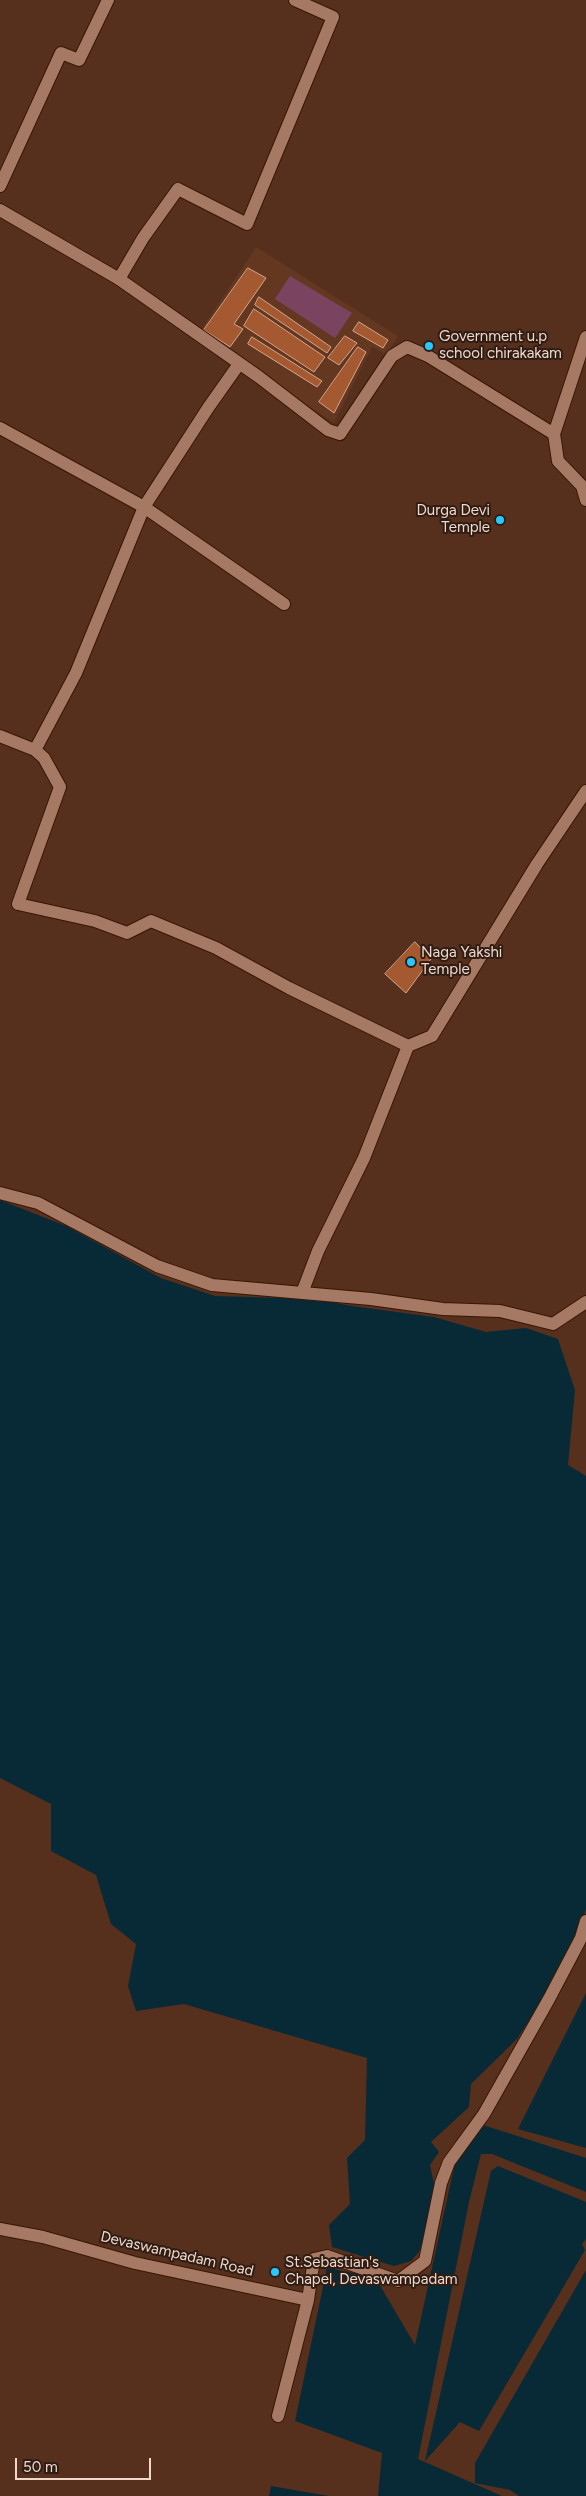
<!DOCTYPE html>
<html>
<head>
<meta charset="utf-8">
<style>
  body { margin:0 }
  #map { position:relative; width:586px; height:2496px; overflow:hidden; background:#56301c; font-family:Figtree,sans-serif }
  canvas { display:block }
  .scale { position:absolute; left:15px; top:2458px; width:136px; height:22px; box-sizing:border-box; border:2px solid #efd7cb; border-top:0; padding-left:6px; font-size:15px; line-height:18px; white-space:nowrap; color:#efd7cb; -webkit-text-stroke:4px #2f1d14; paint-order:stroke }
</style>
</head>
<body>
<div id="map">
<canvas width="586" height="2496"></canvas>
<div class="scale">50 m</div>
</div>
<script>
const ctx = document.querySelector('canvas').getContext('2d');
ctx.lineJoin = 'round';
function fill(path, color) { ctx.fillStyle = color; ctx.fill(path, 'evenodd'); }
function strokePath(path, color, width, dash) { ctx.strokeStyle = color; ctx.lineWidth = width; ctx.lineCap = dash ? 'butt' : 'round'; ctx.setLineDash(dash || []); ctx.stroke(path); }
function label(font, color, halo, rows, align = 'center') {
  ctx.font = font + ' Figtree,sans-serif'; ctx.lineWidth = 4; ctx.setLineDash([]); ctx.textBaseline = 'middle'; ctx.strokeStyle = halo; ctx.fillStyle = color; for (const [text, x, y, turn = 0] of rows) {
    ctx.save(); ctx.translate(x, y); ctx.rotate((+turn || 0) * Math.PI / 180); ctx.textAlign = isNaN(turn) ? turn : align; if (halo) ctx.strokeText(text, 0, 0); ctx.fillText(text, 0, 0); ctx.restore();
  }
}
fill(new Path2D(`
  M256,247L398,336L386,355L372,347L334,423L199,333Z`), '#633720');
fill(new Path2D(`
  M290,276L352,313L335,338L275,299Z`), '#7a4461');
fill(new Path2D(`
  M0,1200L66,1226L161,1278L215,1296L315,1299L352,1306L434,1317L486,1332L526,1328L558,1339L575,1390L568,1465L586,1476V1908L577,1944L517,2039L471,2084L469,2107L431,2142L439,2152L430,2165L437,2198L419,2252L411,2261L394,2266L332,2247L329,2225L350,2204L347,2158L365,2140L367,2058L184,2004L136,2011L128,1986L136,1944L111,1924L96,1875L51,1851V1804L0,1778Z
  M586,1993V2148L518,2129Z
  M483,2125L586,2158V2192L492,2154H481L469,2202L418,2459L502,2496H378L382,2453L295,2421L327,2268L375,2277L415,2345L455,2163Z
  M498,2166L586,2202V2239L582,2244L585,2250L479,2431L460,2422L425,2461L491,2171Z
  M586,2270V2496H519L510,2490L475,2483V2463Z
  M271,2486L329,2496H269Z`), '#072a36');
const building = new Path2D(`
  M248,268L266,278L234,324L243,329L230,347L204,330Z
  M259,297L331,347L327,353L255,305Z
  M254,309L325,357L314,372L244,326Z
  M359,322L388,340L383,348L353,331Z
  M345,336L357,343L339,365L328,358Z
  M252,337L322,381L317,387L248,344Z
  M358,347L366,352L334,413L319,402Z
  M415,942L431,959L406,993L385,974Z`);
fill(building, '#a45931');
strokePath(building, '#d4a58f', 1);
const minor = new Path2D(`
  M0,186L61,53L79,60L108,0
  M119,279L143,238L178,189L247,224L333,17L295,0
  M0,428L144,507L284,604
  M0,736L35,750L76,673L144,507L208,408L239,364
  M35,750L44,758L60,787L18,904L95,921L127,933L151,921L216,948L289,988L408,1046L364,1158L318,1251L302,1293
  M408,1046L432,1036L537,864L586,791
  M0,1193L38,1203L157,1266L212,1285L371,1299L443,1309L500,1311L553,1324L586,1302
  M0,2229L43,2237L135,2263L308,2300L314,2259L327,2256L398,2281L425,2261L441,2183L449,2162L484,2114L549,1999L581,1938L586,1921
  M278,2416L308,2300`);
const tertiary = new Path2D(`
  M0,210L119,279L259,377L328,430L340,434L392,356L407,347L428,356L554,434
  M586,337L554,434L558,461L582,486L586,500`);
strokePath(minor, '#3a1603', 14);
strokePath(tertiary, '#3a1603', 14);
strokePath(minor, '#a57963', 12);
strokePath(tertiary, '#a57963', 12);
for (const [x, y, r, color] of [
  [429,346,5,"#27c8ff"],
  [500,520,5,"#27c8ff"],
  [411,962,5,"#27c8ff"],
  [275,2272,5,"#27c8ff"]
]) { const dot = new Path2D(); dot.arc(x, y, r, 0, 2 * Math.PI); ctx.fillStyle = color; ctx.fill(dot); strokePath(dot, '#2f1d14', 2); }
label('15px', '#efd7cb', '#2f1d14', [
  ["Government u.p",439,337],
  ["school chirakakam",439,354],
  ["Durga Devi",490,511,"right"],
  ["Temple",490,528,"right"],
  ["Naga Yakshi",421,953],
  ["Temple",421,970],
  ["St.Sebastian's",285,2263],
  ["Chapel, Devaswampadam",285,2280]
], 'left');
label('15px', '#efd7cb', '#2f1d14', [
  ["Devaswampadam Road",177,2254,13]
]);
</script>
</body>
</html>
